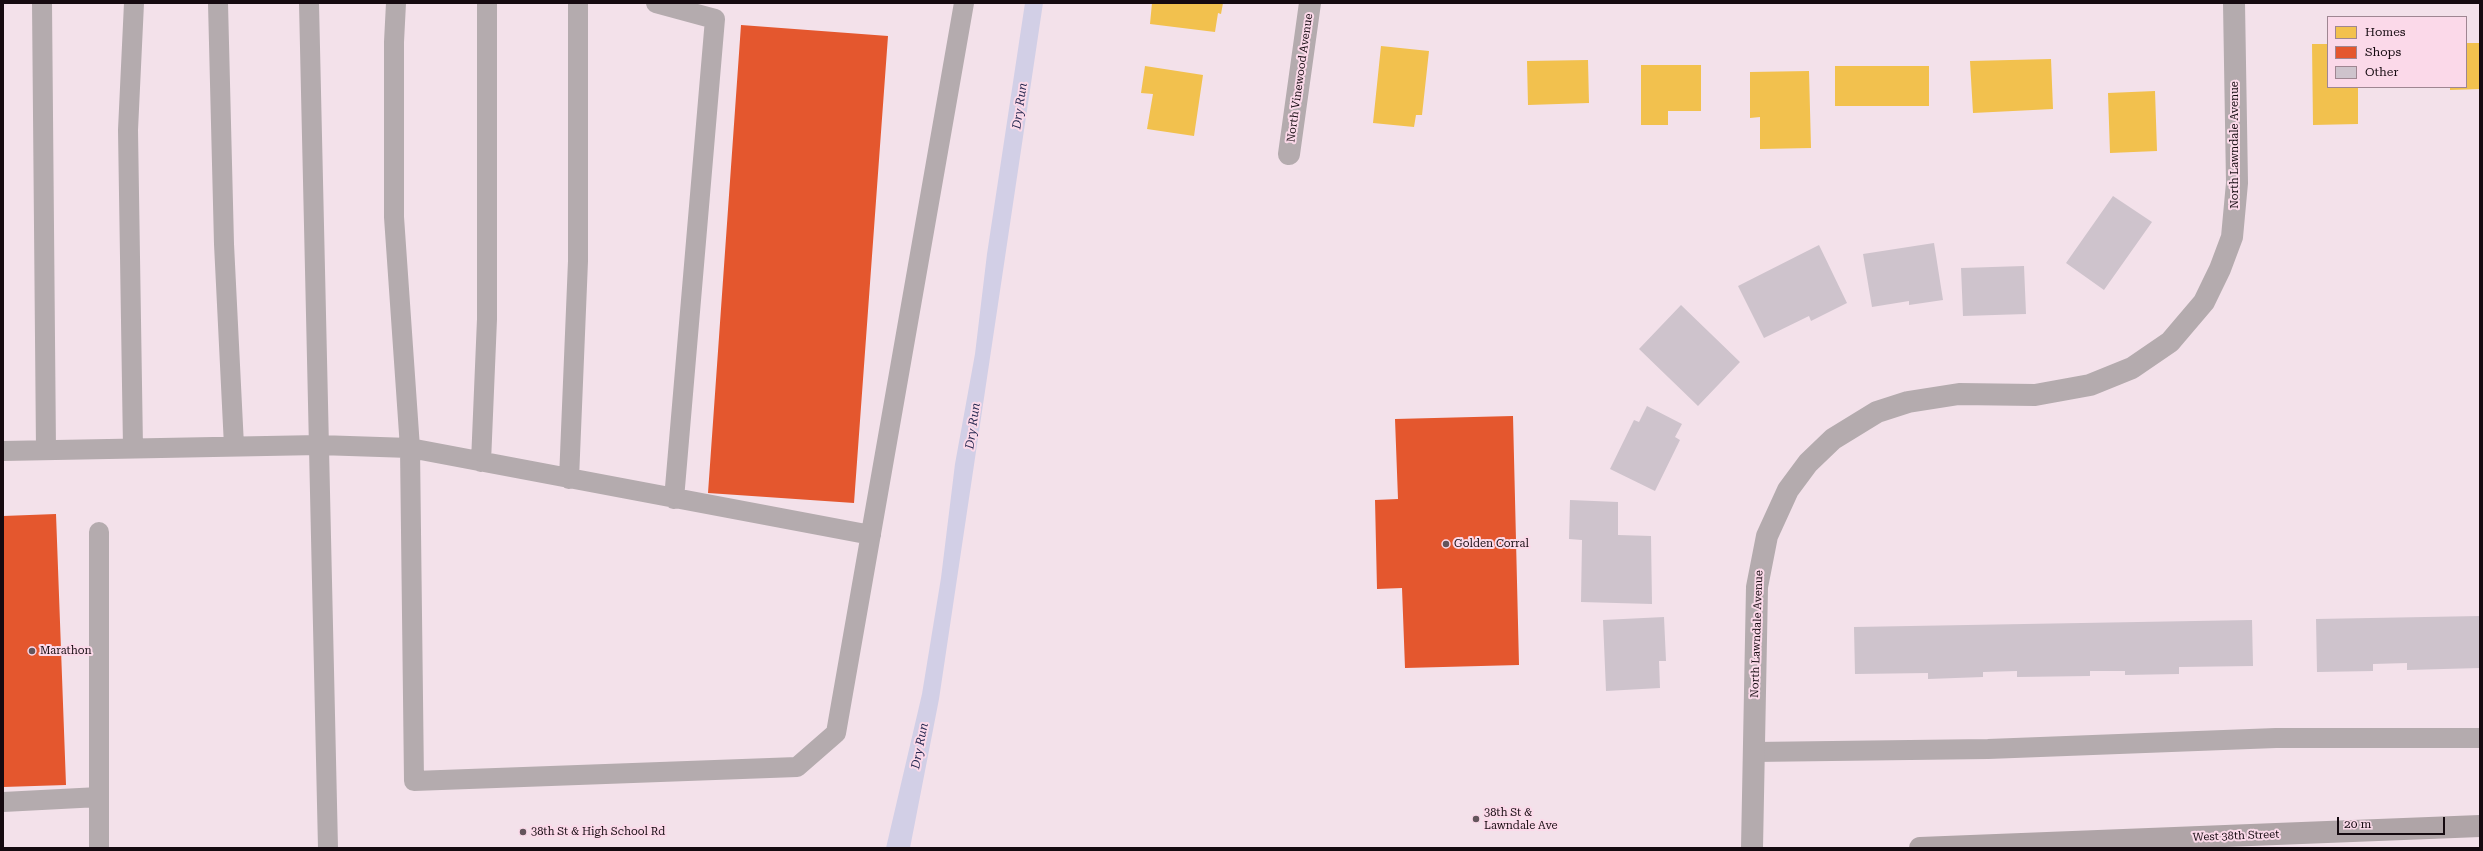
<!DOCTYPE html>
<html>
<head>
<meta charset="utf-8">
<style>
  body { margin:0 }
  #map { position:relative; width:2483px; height:851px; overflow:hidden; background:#f3e1ea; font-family:"Roboto Serif",serif }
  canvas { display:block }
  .frame { position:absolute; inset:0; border:4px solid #150a10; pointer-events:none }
  .legend { position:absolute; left:2327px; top:16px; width:140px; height:72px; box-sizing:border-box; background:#fbd9e9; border:1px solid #9f8692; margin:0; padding:5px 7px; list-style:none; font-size:12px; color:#150a10 }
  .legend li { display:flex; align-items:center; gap:8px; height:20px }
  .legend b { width:20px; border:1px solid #9f8692 }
  .scale { position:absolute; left:2337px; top:817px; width:108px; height:18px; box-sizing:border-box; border:2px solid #150a10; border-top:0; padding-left:5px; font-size:12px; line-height:14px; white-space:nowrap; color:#150a10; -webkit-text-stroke:3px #fbd9e9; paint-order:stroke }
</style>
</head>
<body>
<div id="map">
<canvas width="2483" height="851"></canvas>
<div class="frame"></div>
<ul class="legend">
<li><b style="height:11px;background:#f2c14e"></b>Homes</li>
<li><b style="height:11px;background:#e4572e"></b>Shops</li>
<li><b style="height:11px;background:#cec3cc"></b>Other</li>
</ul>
<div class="scale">20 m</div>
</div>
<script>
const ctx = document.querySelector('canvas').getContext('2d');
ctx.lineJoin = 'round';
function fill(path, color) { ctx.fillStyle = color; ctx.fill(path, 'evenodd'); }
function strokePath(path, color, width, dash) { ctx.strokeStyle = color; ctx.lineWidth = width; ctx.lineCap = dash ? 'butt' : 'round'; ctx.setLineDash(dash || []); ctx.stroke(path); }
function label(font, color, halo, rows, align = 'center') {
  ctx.font = font + ' "Roboto Serif",serif'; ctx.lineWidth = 4; ctx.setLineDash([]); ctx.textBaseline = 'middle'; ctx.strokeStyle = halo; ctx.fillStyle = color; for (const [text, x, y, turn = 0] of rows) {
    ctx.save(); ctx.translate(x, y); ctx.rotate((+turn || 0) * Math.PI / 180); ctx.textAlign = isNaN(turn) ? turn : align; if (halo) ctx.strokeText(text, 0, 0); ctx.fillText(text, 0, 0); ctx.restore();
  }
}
fill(new Path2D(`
  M1025,3H1043L939,699L910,848H886L922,694L941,578L955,464L975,354L987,254Z`), '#d2cfe6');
fill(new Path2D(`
  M1152,3H1223L1221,14L1218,13L1215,32L1150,24Z
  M2466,43H2480V89L2450,90V87H2466Z
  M2312,44H2328V87H2358V124L2313,125Z
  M1381,46L1429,51L1422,115H1416L1414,127L1373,123Z
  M2051,59L2053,109L1973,113L1970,61Z
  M1588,60L1589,103L1528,105L1527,61Z
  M1641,65H1701V111H1668V125H1641Z
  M1145,66L1203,75L1194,136L1147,129L1153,94L1141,93Z
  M1835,66H1929V106H1835Z
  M1809,71L1811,148L1760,149V117L1750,118V72Z
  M2155,91L2157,151L2110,153L2108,93Z`), '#f2c14e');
fill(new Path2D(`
  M741,25L888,36L854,503L708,493Z
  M1513,416L1519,665L1405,668L1402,588L1377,589L1375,500L1398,499L1395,419Z
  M56,514L66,785L3,787V516Z`), '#e4572e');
fill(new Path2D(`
  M2113,196L2152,222L2104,290L2066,263Z
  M1934,243L1943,300L1909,305V301L1872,307L1863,254Z
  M1819,245L1847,303L1811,321L1809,316L1764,338L1738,286Z
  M2024,266L2026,314L1963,316L1961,268Z
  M1681,305L1740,362L1698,406L1639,349Z
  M1647,406L1682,424L1675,437L1680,440L1655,491L1610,469L1634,420L1639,422Z
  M1570,500L1618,502V535L1651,536L1652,604L1581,602L1582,540L1569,539Z
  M2480,616V668L2407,670V663L2373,664V671L2317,672L2316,619Z
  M1664,617L1666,661H1659L1660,688L1606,691L1603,620Z
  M2252,620L2253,666L2179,667V674L2125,675V671H2090V676L2017,677V671L1983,672V677L1928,679V673L1855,674L1854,627Z`), '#cec3cc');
strokePath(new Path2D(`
  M42,3L46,450
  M218,3L224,244L234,446
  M309,3L328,848
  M396,3L394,42V217L410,448L414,781L797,767L836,733L964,3
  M656,3L715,19L674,499
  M133,448L128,130L134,3
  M3,451L319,445L410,448L871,535
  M481,462L487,319V3
  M569,479L578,261V3
  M1754,752L1988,749L2276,738H2480
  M99,797V848
  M3,802L99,797V532`), '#b4abae', 20);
strokePath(new Path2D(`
  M1289,154L1310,3
  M1752,848L1757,587L1767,536L1788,490L1808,463L1833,439L1877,412L1908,402L1959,394L2035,395L2090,385L2132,368L2170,342L2204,302L2220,269L2232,237L2237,183L2234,3`), '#b4abae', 22);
strokePath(new Path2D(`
  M1920,848L2480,826`), '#afa4a7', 22);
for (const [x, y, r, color] of [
  [1446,544,4,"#63555c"],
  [32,651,4,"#63555c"],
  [1476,819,4,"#63555c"],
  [523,832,4,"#63555c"]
]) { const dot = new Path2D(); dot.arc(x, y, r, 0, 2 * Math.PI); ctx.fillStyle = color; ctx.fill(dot); strokePath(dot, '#fbd9e9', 1.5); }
label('11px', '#150a10', '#fbd9e9', [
  ["North Vinewood Avenue",1300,78,-82],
  ["North Lawndale Avenue",2235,145,-90],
  ["North Lawndale Avenue",1757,634,-88],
  ["West 38th Street",2236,836,-2]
]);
label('11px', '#150a10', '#fbd9e9', [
  ["Golden Corral",1454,544],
  ["Marathon",40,651],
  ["38th St &",1484,813],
  ["Lawndale Ave",1484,826],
  ["38th St & High School Rd",531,832]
], 'left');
label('italic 12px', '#282951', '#fbd9e9', [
  ["Dry Run",1020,106,-82],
  ["Dry Run",973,426,-82],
  ["Dry Run",920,746,-79]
]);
</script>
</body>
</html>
